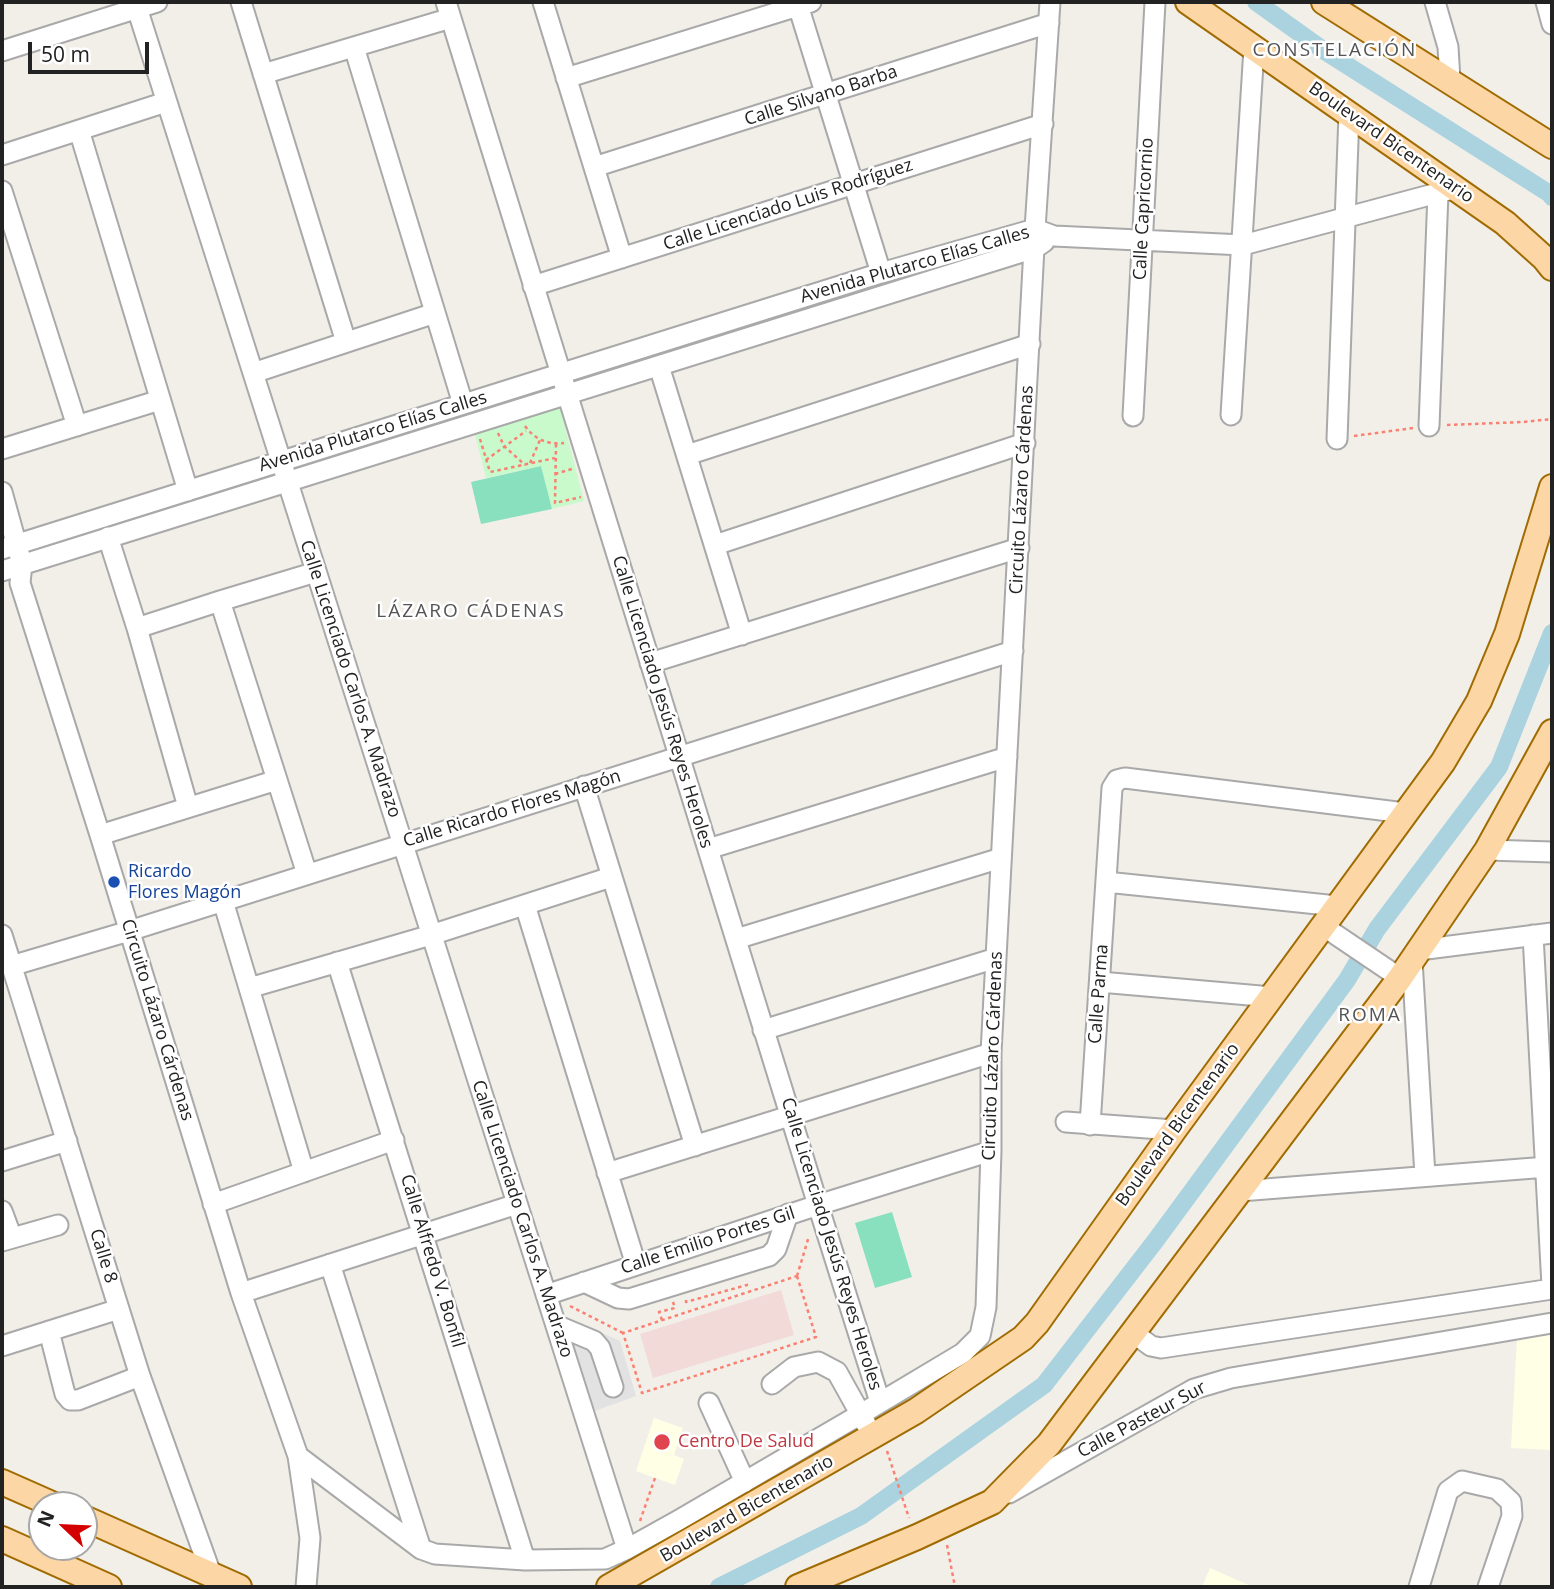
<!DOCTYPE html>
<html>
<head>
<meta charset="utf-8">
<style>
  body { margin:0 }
  #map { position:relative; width:1554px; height:1589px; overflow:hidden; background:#f2efe9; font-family:"Open Sans",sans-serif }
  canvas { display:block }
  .frame { position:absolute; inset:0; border:4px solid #222; pointer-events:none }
  .north { position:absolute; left:28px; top:1491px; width:70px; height:70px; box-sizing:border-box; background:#fff; border:2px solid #a7a7a7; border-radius:50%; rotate:293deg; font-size:19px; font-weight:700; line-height:28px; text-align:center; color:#222 }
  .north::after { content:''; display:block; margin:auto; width:24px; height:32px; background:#d40000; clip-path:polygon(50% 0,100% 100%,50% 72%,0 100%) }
  .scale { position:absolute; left:28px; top:42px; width:121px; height:32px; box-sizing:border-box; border:4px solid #222; border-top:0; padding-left:9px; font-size:21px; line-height:24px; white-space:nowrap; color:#222; -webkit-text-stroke:5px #fff; paint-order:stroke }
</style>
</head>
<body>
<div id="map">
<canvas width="1554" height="1589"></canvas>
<div class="frame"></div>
<div class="north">N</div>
<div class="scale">50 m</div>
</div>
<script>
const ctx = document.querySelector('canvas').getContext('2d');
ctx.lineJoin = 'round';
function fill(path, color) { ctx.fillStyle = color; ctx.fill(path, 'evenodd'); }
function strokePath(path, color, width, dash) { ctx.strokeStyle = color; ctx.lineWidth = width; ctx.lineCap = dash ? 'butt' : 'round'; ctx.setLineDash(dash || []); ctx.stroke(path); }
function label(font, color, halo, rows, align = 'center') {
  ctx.font = font + ' "Open Sans",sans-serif'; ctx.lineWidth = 5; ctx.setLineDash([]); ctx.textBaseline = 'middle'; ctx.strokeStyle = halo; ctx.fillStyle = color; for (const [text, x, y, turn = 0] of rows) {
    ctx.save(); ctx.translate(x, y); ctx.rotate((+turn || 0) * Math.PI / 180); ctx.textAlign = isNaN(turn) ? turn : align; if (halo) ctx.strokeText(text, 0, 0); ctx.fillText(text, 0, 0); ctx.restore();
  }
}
fill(new Path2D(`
  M781,1290L794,1335L653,1378L640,1334Z`), '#f2dad9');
fill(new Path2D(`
  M1552,1333V1450L1511,1448L1517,1339Z
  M654,1418L683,1428L674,1455L684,1459L675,1485L636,1471Z
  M1210,1568L1253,1587H1202Z`), '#ffffe5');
fill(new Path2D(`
  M560,408L584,501L552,509L541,466L486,478L474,431Z`), '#c8facc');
fill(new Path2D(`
  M541,466L552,509L481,524L471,482Z
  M892,1212L912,1277L875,1288L855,1223Z`), '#88e0be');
fill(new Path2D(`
  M591,1328L620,1341L636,1396L589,1413L566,1338Z`), '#e2e2e2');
strokePath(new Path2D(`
  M1256,2L1326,52L1550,194L1552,197
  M719,1587L861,1516L1044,1385L1156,1240L1347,980L1377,929L1499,767L1552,633`), '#aad3df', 18);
const minor = new Path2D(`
  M241,2L346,342
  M446,2L818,1205L880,1402
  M543,2L622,258
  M797,2L881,273
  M1435,2L1448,47L1450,80
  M1546,2L1552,24
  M137,8L627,1549
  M354,47L463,404
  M2,51L157,2
  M263,74L451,18
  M566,78L811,2
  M79,130L188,491
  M2,155L166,102
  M594,167L1049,23
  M2,191L77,426
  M533,286L1043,124
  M659,366L742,635
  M253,373L435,313
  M1231,415L1254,48
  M1133,416L1155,2
  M1429,426L1438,193
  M1337,439L1349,114
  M2,449L160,400
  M687,455L1030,344
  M2,492L22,564L20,583L100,835L241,1293L298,1456L310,1538L306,1587
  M108,537L137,628L188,807
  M715,545L1025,443
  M2,549L881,273L1035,229L1054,236L1243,245L1456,188
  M2,571L1035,248L1044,242
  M220,601L307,874
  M137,628L220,601L316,572
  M650,663L1019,548
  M584,786L695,1146
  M100,835L277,780
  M708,849L1007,757
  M1487,850L1552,852
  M1106,882L1337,906
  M223,901L304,1172
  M525,905L636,1265
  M1323,926L1400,978
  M2,935L140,1376L211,1574
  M1533,935L1552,1286
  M736,939L1001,858
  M1419,950L1552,933
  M1412,960L1425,1176
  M337,962L525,1560
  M11,966L129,931L1013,651
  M1100,982L1272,997
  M249,988L431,935L611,877
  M763,1030L996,958
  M1066,1122L1174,1130
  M1090,1125L1112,788L1117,780L1125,778L1405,813
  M2,1161L67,1141
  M607,1173L991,1053
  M1240,1191L1547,1167
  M213,1204L394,1140
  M2,1211L12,1238
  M2,1241L58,1225
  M330,1264L421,1549
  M584,1282L618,1298L629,1299L769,1256L776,1249L788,1214
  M241,1293L517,1204
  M546,1295L818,1205L991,1151
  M556,1325L594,1341L600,1348L613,1387
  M49,1331L65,1394L70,1400H78L140,1376
  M1132,1332L1151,1346L1161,1348L1552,1289
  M2,1346L119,1309
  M772,1384L794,1367L818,1362L837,1372L866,1424
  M709,1403L745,1482
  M298,1456L421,1549L435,1554L525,1560L605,1559L627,1549L679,1520L861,1414L963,1353L980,1336L986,1307L991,1151V1053L996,958L1035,229L1050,2
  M1009,1493L1194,1389L1231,1378L1552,1323
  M1419,1587L1448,1491L1462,1481L1497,1489L1511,1502L1512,1516L1488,1587`);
const major = new Path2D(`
  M1188,2L1505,223L1544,258L1552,268
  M1324,2L1552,146
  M2,1482L54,1505
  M84,1518L239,1587
  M2,1539L109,1587
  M609,1587L916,1411L1023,1338L1037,1323L1174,1130L1443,762L1479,701L1507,634L1552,487
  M798,1587L917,1537L992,1502L1049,1444L1400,978L1487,850L1552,732`);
strokePath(minor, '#a9a9a9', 23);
strokePath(major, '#a06b00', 28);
strokePath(new Path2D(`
  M1447,425L1523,422L1552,419
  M525,426C534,439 548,445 564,443
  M498,433L504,446L525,465
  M1354,436L1413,428
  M480,439L490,472L555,458
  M556,444L555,503L581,497
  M486,460L526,431
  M530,463L540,440
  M555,474L572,469
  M797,1276L816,1337L642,1393L623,1333Z
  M797,1276L809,1236
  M686,1300V1302L747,1285L746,1281
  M570,1306L623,1333
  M662,1320L659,1312L675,1308L673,1302
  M887,1451L909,1518
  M640,1521L655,1478
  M947,1545L955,1587`), '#fa8072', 2.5, [3.5, 3.5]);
strokePath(minor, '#fff', 19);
strokePath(major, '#fcd6a4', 24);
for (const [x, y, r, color] of [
  [114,882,7,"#1a4fb4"],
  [662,1442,9,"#e0444e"]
]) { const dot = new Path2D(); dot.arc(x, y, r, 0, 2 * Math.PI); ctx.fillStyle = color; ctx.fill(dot); strokePath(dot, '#fff', 2.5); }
label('18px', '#222', '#fff', [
  ["Calle Silvano Barba",821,96,-18],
  ["Boulevard Bicentenario",1391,143,35],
  ["Calle Licenciado Luis Rodríguez",788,205,-18],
  ["Calle Capricornio",1144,209,-87],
  ["Avenida Plutarco Elías Calles",915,265,-16],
  ["Avenida Plutarco Elías Calles",373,432,-17],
  ["Circuito Lázaro Cárdenas",1022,490,-87],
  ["Calle Licenciado Carlos A. Madrazo",350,679,72],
  ["Calle Licenciado Jesús Reyes Heroles",662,702,73],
  ["Calle Ricardo Flores Magón",512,809,-17],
  ["Calle Parma",1099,994,-86],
  ["Circuito Lázaro Cárdenas",157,1020,73],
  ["Circuito Lázaro Cárdenas",993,1056,-88],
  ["Boulevard Bicentenario",1178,1125,-54],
  ["Calle Licenciado Carlos A. Madrazo",522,1219,72],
  ["Calle Emilio Portes Gil",708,1241,-18],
  ["Calle Licenciado Jesús Reyes Heroles",831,1244,73],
  ["Calle 8",103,1256,73],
  ["Calle Alfredo V. Bonfil",432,1261,73],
  ["Calle Pasteur Sur",1142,1420,-28],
  ["Boulevard Bicentenario",747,1509,-30]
]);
label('18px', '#164399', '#fff', [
  ["Ricardo",128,872],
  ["Flores Magón",128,893]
], 'left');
label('18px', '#be3a42', '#fff', [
  ["Centro De Salud",678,1442]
], 'left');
ctx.letterSpacing = '2px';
label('19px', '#555', '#fff', [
  ["CONSTELACIÓN",1335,51],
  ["LÁZARO CÁDENAS",471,612],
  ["ROMA",1370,1016]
]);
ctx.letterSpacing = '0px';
</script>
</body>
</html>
